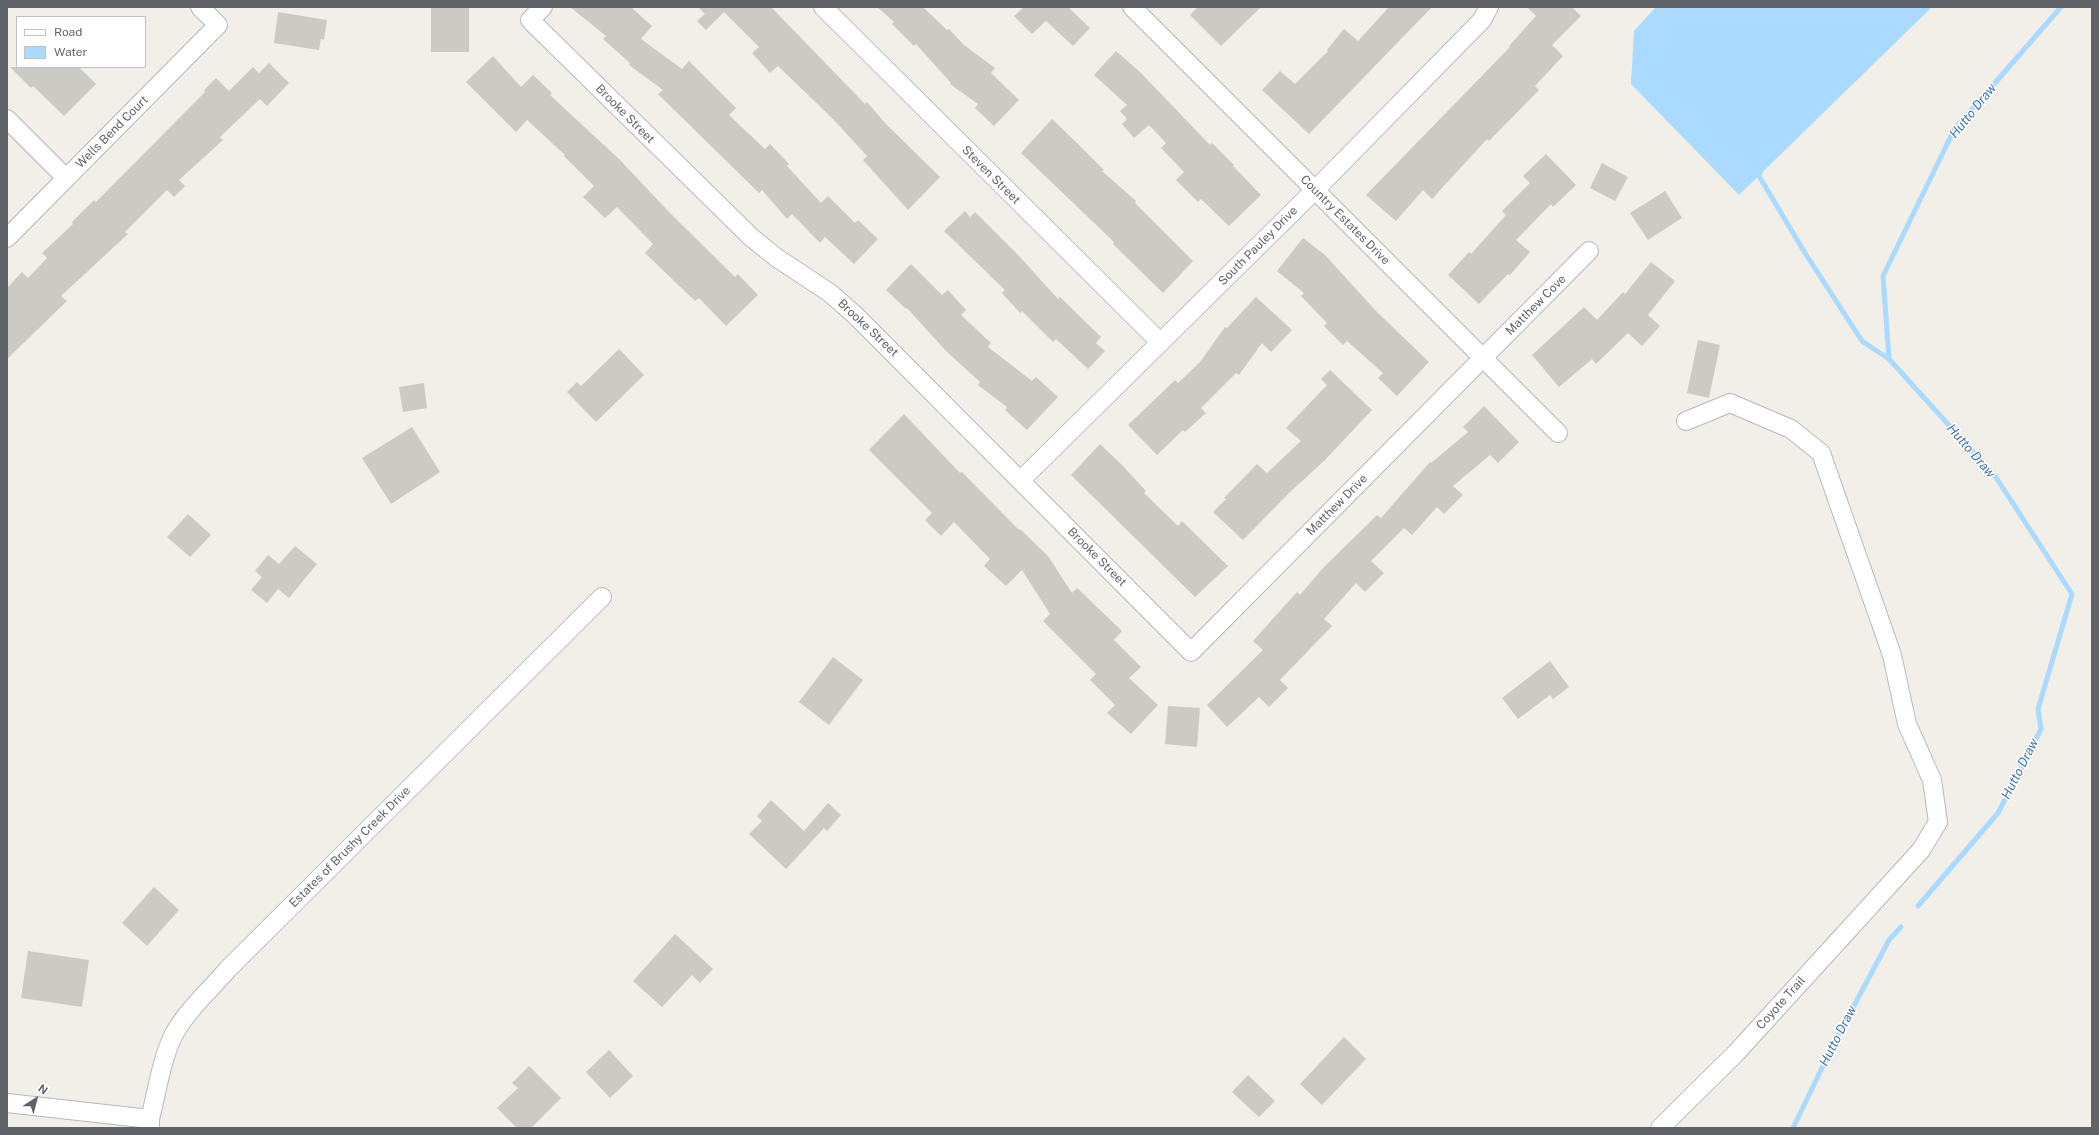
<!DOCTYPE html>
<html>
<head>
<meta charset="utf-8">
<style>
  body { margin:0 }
  #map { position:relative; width:2099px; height:1135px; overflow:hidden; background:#f1efe8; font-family:"Public Sans",sans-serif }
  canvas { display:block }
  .frame { position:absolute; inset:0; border:8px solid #5f6368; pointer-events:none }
  .legend { position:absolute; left:16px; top:16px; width:130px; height:52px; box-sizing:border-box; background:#fff; border:1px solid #bfc1c3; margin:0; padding:5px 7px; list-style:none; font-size:12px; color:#5f6368 }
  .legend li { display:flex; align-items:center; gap:8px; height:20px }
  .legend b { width:20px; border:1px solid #bfc1c3 }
  .north { position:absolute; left:16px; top:1079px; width:40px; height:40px; -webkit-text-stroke:3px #fff; paint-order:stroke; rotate:36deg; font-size:11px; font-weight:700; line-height:16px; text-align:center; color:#5f6368 }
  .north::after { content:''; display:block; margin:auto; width:14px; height:18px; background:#5f6368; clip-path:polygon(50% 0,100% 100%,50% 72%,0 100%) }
</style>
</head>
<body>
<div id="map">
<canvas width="2099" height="1135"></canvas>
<div class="frame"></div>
<ul class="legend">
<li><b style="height:5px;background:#fff"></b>Road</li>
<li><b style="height:11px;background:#aadaff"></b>Water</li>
</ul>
<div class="north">N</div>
</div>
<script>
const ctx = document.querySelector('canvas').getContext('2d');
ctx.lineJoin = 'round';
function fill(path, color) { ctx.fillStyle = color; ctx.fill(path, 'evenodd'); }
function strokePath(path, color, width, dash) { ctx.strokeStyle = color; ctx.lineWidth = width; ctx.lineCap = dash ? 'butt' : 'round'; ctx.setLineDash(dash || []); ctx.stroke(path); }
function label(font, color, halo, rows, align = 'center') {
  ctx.font = font + ' "Public Sans",sans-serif'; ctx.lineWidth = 3; ctx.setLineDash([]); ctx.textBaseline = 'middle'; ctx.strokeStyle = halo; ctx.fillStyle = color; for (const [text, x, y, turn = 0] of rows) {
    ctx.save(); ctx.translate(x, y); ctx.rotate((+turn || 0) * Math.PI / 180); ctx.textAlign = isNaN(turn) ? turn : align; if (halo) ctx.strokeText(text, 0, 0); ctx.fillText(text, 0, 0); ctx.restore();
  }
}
fill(new Path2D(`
  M1656,7H1932L1739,195L1631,84L1634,31Z`), '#aadaff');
strokePath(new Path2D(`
  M1761,170L1759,176L1805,253L1862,341L1889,359
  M1918,906L1998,813L2041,729L2038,709L2072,594L1995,476L1889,359L1883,276L1954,130L2061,7
  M1793,1128L1833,1045L1889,940L1901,927`), '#aadaff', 5);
fill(new Path2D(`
  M431,7H469V52H431Z
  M570,7H631L652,26L641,39L682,69L689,61L736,108L729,115L765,149L770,144L789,164L787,166L821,203L828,196L855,223L858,220L878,239L854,264L825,237L820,243L792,214L787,219L762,190L759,193L658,94L663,90L629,65L630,63L603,39L606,36Z
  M698,7H771L865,104L867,102L885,123L940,177L908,210L863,160L867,156L833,119L778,66L770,73L752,53L759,47L724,12L706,30L697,21L705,14Z
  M877,7H923L947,30L949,29L964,45L995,68L991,73L1019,100L994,126L975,108L978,104L950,84L951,83L916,44L914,46L892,24L894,22Z
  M1024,7H1068L1090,28L1073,46L1046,21L1032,34L1014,16Z
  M1198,7H1261L1221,46L1190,15Z
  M1389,7H1432L1309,134L1262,90L1280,71L1295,84L1328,51L1327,50L1344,29L1358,41Z
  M1527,7H1572L1581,16L1552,45L1563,56L1535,86L1539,90L1489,141L1487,139L1432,199L1423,190L1396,221L1366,195L1510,47L1509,46L1536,16Z
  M278,12L327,20L324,40L321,39L319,50L274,43Z
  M1116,51L1140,72L1210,145L1212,143L1234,165L1233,166L1261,195L1229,226L1201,199L1198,202L1176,180L1184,172L1161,148L1166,143L1149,125L1134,138L1122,124L1127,119L1120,111L1127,105L1094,75Z
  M493,56L521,87L533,75L552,93L550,95L620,160L668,211L735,277L738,274L758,295L726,326L699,298L695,301L645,253L653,244L617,207L605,218L583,197L594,186L564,156L565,155L527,120L516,132L466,82Z
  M269,63L289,83L267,106L260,99L220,137L223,140L179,180L185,186L174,197L167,190L125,232L128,234L61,296L67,301L7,359V288L22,272L28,278L47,258L42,253L73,224L72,222L94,200L96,202L205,92L204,90L216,78L229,91L253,67L259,73Z
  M10,67H79L96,84L64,116L33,86L31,88Z
  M1052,119L1077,143L1104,170L1102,171L1136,201L1135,203L1193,261L1163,293L1113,244L1114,242L1021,153Z
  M1546,154L1576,185L1553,207L1551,204L1516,240L1530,252L1510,275L1508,274L1479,304L1448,275L1469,252L1471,254L1506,215L1502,211L1530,183L1523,176Z
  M1602,163L1628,177L1615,201L1590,188Z
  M1665,191L1682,218L1648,240L1630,213Z
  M965,211L970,217L975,212L1020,257L1058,299L1060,297L1101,337L1096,343L1105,351L1088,369L1056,339L1053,342L1022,311L1020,313L1002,293L1005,290L944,231Z
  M1303,238L1325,255L1376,311L1429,362L1397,396L1378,378L1383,373L1347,341L1343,345L1324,326L1327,323L1301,296L1304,293L1277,271Z
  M1651,262L1675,281L1648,315L1660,326L1642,346L1628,333L1596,364L1592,359L1559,387L1532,355L1584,307L1597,320L1623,292L1625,294Z
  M911,264L942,295L948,290L966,310L961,315L991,343L988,347L1032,381L1036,377L1058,397L1027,430L1005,410L1007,407L978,385L980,382L946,351L907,308L906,309L886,290Z
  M1256,297L1292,330L1271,352L1262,343L1239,375L1236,373L1201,408L1206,413L1185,432L1183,430L1157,455L1128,425L1175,380L1178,383L1200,362L1225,327L1227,328Z
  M1698,340L1720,345L1709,398L1687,393Z
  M619,349L644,375L596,422L567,392L577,382L581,386Z
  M1330,370L1372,410L1324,461L1289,493L1243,540L1213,512L1226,499L1224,498L1257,464L1267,473L1301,441L1286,428L1327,385L1321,379Z
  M424,383L427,408L403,412L399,387Z
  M1484,406L1519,442L1498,463L1490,455L1453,486L1463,495L1444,514L1437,507L1412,535L1404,528L1371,561L1384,573L1365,592L1356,583L1324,619L1332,626L1280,680L1288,688L1269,707L1259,697L1227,727L1207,705L1263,650L1253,641L1297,592L1300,595L1323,568L1377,515L1381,518L1430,462L1431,463L1468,432L1463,427Z
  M904,414L960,473L962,472L1019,530L1020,529L1048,556L1072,593L1077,588L1122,631L1114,640L1141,667L1129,678L1158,705L1131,734L1107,713L1115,705L1090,680L1096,674L1043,621L1050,614L1022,570L1006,586L984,566L990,559L954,522L941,536L925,520L932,513L869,450Z
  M412,427L440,472L391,504L362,458Z
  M1100,444L1121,464L1146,491L1144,493L1178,526L1182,521L1228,566L1195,597L1071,475Z
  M188,514L211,535L190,557L167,537Z
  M295,546L317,564L289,598L278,589L267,603L251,590L262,577L255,571L268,555L279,564Z
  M833,657L863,680L829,725L799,702Z
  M1550,661L1569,687L1553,699L1550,695L1518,719L1502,698Z
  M1168,706L1200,708L1197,747L1165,744Z
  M771,800L804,831L828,803L841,815L827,831L824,828L786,869L749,834L762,821L757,816Z
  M154,887L179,910L147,946L122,923Z
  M675,934L713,969L700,983L692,975L662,1007L633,981Z
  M28,951L89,960L82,1007L21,998Z
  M1344,1037L1366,1059L1322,1105L1300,1084Z
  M609,1050L633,1076L610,1098L586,1072Z
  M529,1066L561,1098L531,1128H517L497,1108L518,1088L512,1083Z
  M1248,1075L1275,1101L1259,1117L1232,1092Z`), '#cccac5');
const minor = new Path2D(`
  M543,7L530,20L752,238L777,258L830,293L855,315L1191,652L1589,251
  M823,7L1160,342
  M1132,7L1558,433
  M7,119L66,178
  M7,238L218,25L200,7
  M1021,480L1319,186L1482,20L1489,7
  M7,1103L150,1119
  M150,1128V1119C157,1092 161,1061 173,1036C186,1011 210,990 228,969L602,597
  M1660,1128L1736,1053L1881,894L1921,850L1938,822L1932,780L1907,724L1892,655L1821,453L1791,429L1730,403L1686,421`);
strokePath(minor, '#b5b8bc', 20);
strokePath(minor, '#fff', 18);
label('12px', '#5f6368', '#fff', [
  ["Brooke Street",625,114,45],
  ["Wells Bend Court",112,132,-45],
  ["Steven Street",991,175,45],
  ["Country Estates Drive",1345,220,45],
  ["South Pauley Drive",1258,246,-45],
  ["Matthew Cove",1536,305,-45],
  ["Brooke Street",868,328,43],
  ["Matthew Drive",1337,505,-45],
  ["Brooke Street",1097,557,45],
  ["Estates of Brushy Creek Drive",350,847,-45],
  ["Coyote Trail",1781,1003,-48]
]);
label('italic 13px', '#4174aa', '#fff', [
  ["Hutto Draw",1973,111,-51],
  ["Hutto Draw",1971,451,49],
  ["Hutto Draw",2020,769,-63],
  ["Hutto Draw",1838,1036,-63]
]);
</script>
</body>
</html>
